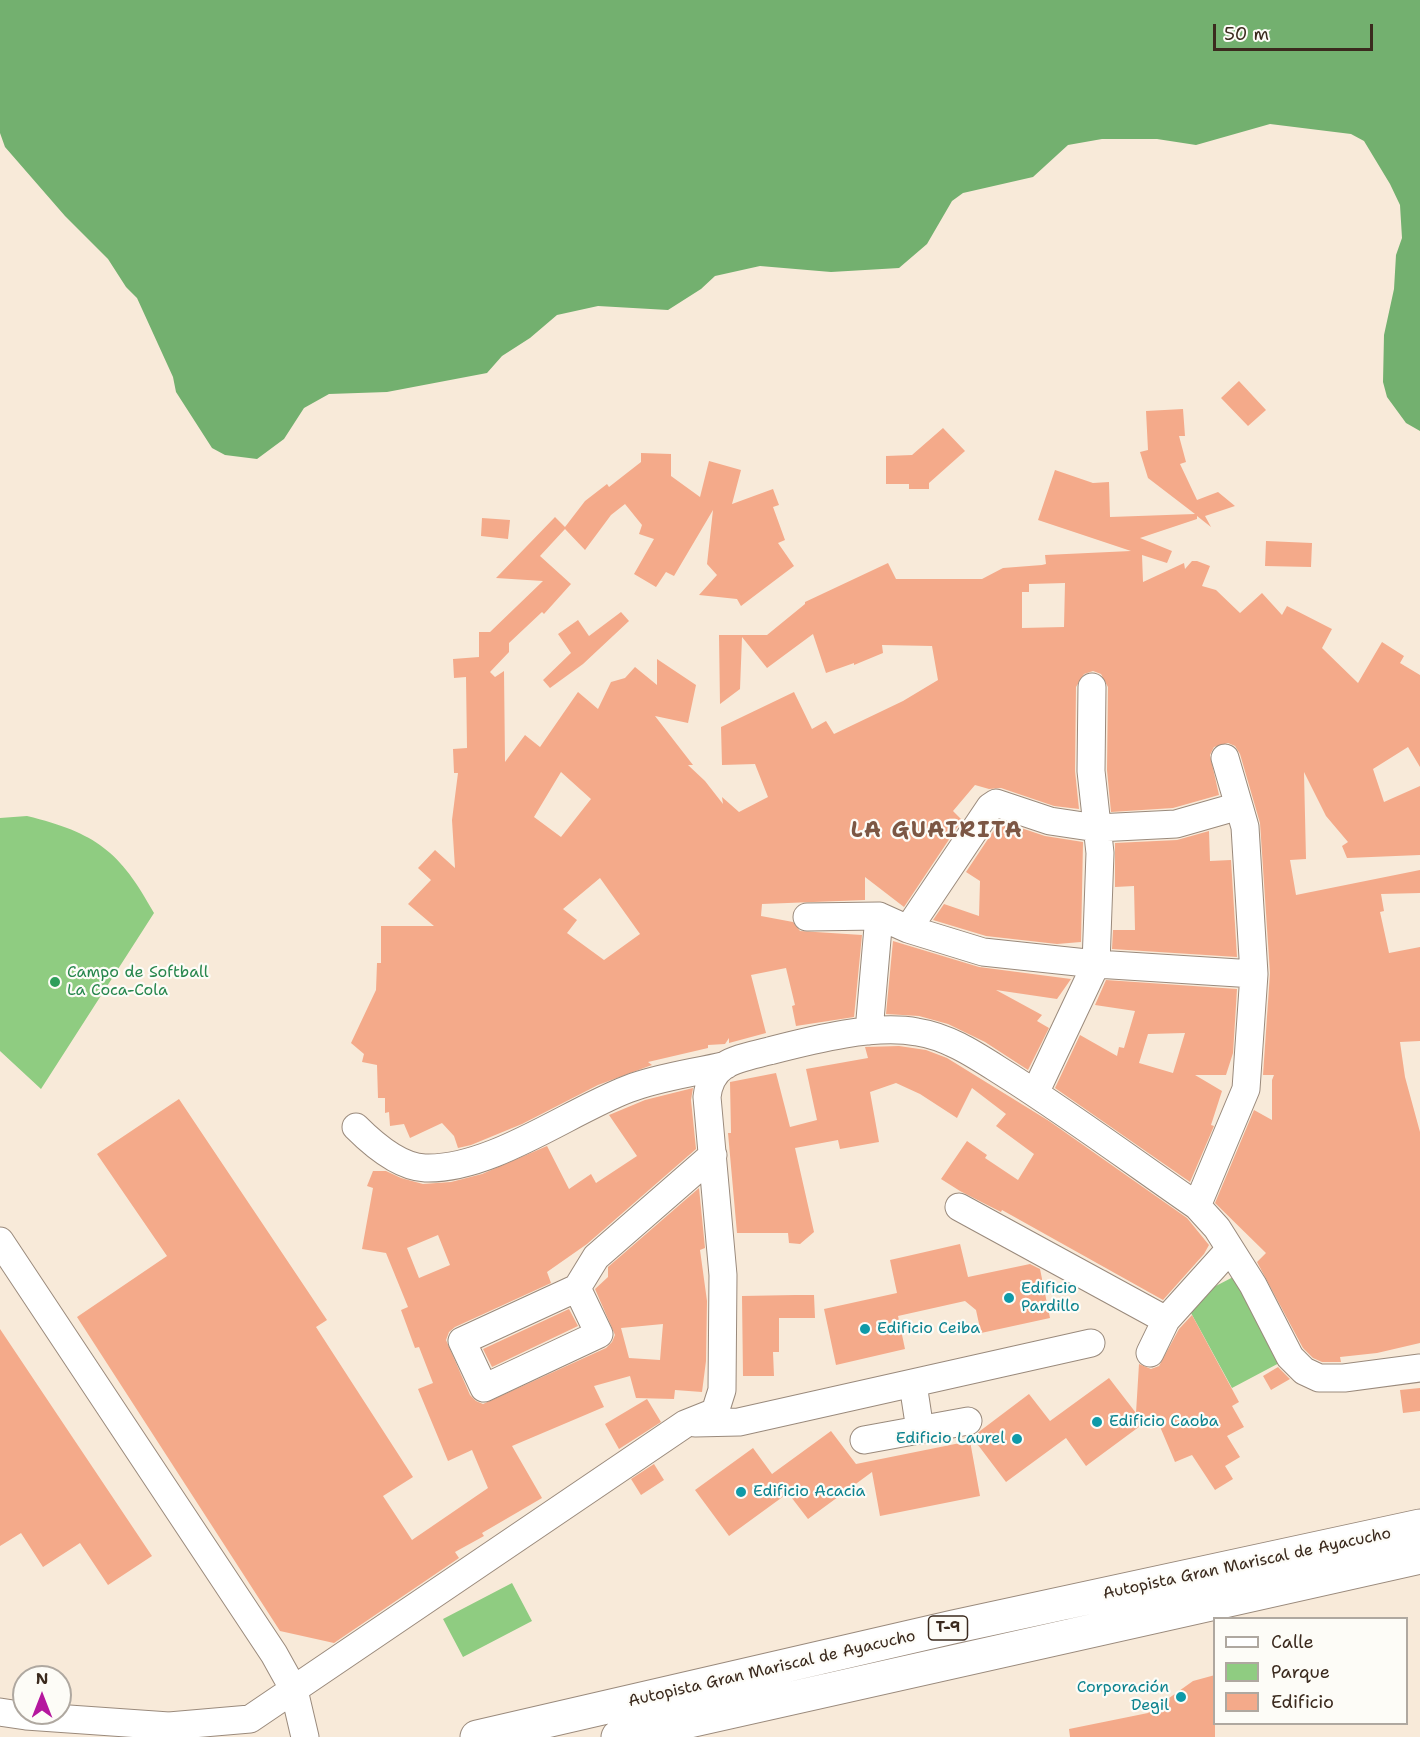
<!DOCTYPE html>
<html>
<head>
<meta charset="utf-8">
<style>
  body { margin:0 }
  #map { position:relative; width:1420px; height:1737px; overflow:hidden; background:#f8ead9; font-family:"Shantell Sans",sans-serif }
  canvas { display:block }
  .legend { position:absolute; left:1213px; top:1617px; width:195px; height:108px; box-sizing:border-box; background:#fdfcf7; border:2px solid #afa8a0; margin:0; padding:8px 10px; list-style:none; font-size:18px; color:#3b2a1e }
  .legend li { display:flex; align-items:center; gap:12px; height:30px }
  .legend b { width:30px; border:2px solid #afa8a0 }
  .north { position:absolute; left:12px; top:1665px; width:60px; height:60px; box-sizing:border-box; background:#fdfcf7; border:2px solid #afa8a0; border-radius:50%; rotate:0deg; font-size:16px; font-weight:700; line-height:24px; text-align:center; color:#3b2a1e }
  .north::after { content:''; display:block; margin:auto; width:21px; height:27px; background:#b5179e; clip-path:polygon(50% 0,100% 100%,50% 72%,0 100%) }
  .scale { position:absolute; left:1213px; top:24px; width:160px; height:27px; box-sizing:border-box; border:3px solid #3b2a1e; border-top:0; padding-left:8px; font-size:18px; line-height:21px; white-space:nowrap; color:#3b2a1e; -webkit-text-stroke:4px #fdfcf7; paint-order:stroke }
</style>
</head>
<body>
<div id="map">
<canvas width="1420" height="1737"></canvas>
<ul class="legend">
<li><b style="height:8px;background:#fff"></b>Calle</li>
<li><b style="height:16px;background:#8fcc81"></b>Parque</li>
<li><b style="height:16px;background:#f4aa8a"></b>Edificio</li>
</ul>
<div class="north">N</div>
<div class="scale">50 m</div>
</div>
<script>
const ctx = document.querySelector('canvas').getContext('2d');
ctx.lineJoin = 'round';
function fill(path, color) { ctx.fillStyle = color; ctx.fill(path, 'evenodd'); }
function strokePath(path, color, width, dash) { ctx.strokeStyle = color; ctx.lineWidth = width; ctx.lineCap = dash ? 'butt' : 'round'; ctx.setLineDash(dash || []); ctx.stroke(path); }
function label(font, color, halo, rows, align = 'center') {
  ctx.font = font + ' "Shantell Sans",sans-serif'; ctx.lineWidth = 4.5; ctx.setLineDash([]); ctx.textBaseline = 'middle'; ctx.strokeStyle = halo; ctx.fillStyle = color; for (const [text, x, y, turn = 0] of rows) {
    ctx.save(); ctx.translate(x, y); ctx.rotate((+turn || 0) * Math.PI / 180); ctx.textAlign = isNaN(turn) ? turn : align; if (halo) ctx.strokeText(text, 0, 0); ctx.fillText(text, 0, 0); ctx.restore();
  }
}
fill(new Path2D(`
  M27,816C96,833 120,851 154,913L41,1089L0,1051V818Z
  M1237,1275L1283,1361L1232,1388L1185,1302Z
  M512,1583L532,1621L463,1657L443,1619Z`), '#8fcc81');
fill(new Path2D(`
  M0,0H1420V431L1406,423L1387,397L1383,382L1384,335L1394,289L1396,255L1402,238L1400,205L1390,184L1364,141L1351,134L1270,124L1196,145L1157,139H1102L1068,145L1033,177L963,193L952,201L927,244L899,268L831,272L760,266L715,276L701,289L668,310L598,306L557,315L530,338L502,356L487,373L387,392L329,394L304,408L284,439L257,459L225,455L212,448L176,392L173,377L137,298L126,287L108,259L65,216L5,147L0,133Z`), '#73b06f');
fill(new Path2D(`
  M1239,381L1266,410L1248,426L1221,398Z
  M1183,409L1185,436H1179L1186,462L1180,464L1197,500L1218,492L1235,506L1205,516L1211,527L1197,516V519L1140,538L1172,551L1167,563L1142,555L1143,582L1184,563L1185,569L1192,561H1197L1210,566L1202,586L1216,590L1240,613L1262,593L1282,615L1287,606L1332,629L1322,648L1358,683L1382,642L1404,656L1400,663L1420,675V767L1408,747L1373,769L1384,802L1420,786V855L1347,858L1342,846L1348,842L1326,816L1304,772L1306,859L1290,860L1296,895L1420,870V893L1381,894L1384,911L1380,912L1389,953L1420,947V1041L1400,1042L1405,1077L1420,1132V1343L1377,1353L1340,1357L1341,1362H1322L1313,1358L1303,1348L1257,1262L1266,1253L1215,1203L1254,1110L1272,1120V1080L1274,1075H1263L1270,973L1260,823L1240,754L1235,746L1228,743L1214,747L1210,755L1219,795L1173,808L1111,812L1107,770L1108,687L1101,674L1093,671L1084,674L1076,687L1075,771L1079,809L1054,806L1001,788L989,789L975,785L953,811L962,820L904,907L865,877V900L762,904L761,916L793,922L800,931L862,935L854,1017L796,1026L792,1006L795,1005L786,968L751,975L766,1033L729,1043V1038L725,1044L708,1045V1048L648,1062L652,1065L598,1085L522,1124L471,1145L458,1148L454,1136L442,1123L410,1138L404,1124L390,1126L389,1112L385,1113V1098H378L377,1065L362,1062L364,1054L351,1043L376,990L377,963H381V926H434L408,904L431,880L418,868L435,850L455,868L452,820L458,773H454L453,749L467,748L466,677L454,678L453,659L479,657V632H490L543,581L496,578L555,517L565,527L585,501L607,484L609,487L641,462V453L671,454V476L700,497L709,461L741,470L732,504L773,489L779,505L773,507L785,540L778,543L794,566L741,606L737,599L699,595L717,575L707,564L713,510L674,576L666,572L656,587L634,574L654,539L639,534L642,525L625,504L611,515L585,550L565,529L540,556L571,584L544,614L542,612L509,643V652L490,672L495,677L504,671L505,762L525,735L540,747L578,692L598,709L611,682L625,678L635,667L657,685V659L696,685L688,723L655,716L693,765H688L705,781L723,804L722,797L739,812L768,797L755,764L722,765L721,727L794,692L812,729L826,721L834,734L903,701L938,680L932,646L882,645L883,653L854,665V663L826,673L813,634L767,668L742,637L740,689L720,704L719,635H767L805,604V602L888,563L896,579H982L1003,568L1042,565L1046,564L1045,555L1131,551L1038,520L1055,470L1093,483L1109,482L1110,517L1195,514L1148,478L1140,452L1148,450L1146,411ZM1065,583L1064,627L1022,628V592H1029V584ZM561,772L591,799L561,837L534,817ZM600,878L640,934L604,960L567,933L577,920L563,909Z
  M943,428L965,451L929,483V489H909V484H886V456L912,455Z
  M482,518L510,520L508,539L481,536Z
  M1266,541L1312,543L1311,567L1265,566Z
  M621,612L629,621L583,664L550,688L543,680L571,653L558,634L578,620L589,636Z
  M1000,821L1045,836L1083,842L1081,942L1057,944L986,936L933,920L944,904L979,916L980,881L966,872Z
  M1209,831L1210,861L1231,860L1237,957L1112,949L1113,930H1135L1134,886L1115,887V843L1177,840Z
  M893,941L979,967L1071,979L1057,999L996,990L1042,1015L1037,1021L1049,1028L1028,1070L985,1042L948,1024L919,1016L886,1014Z
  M1106,980L1237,989L1233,1053L1226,1075H1195L1222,1091L1211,1125L1214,1126L1190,1182L1055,1088L1080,1035L1117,1056L1119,1047L1124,1048L1135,1011L1095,1005ZM1185,1033L1173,1073L1139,1063L1148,1034Z
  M899,1046L926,1050L947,1058L1049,1121L1187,1218L1209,1245L1204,1254L1163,1300L1002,1210L1001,1212L960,1191L941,1179L967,1141L987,1155L985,1158L1018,1180L1034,1154L996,1126L1006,1114L972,1088L957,1118L920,1094L896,1083L870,1092L879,1142L840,1149L838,1140L795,1148L814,1232L800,1244L789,1243L788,1233H737L728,1133H731L730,1082L776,1073L790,1127L817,1120L806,1069L868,1058L865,1047Z
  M693,1088L691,1100L696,1149L587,1244L547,1272L551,1283L455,1327L449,1332L446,1340L470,1395L476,1401L483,1404L606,1348L612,1342L615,1335L595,1289L608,1277V1267L699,1188L705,1248L700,1250L707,1301L706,1361L702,1392L675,1390L674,1399L636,1398L630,1376L594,1386L604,1407L512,1446L542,1498L482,1533L484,1536L455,1552L459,1558L334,1643L280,1631L77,1317L167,1256L97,1154L179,1099L327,1320L316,1327L413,1477L383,1496L412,1540L488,1488L472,1450L448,1461L418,1389L433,1383L419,1347L415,1348L401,1310L408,1307L386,1253L362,1249L373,1188L367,1186L373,1171H386L401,1178L423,1184L451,1182L482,1174L547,1146L569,1189L591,1174L596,1183L637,1156L609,1115L645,1100ZM438,1235L450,1265L419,1278L407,1248ZM663,1324L660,1360L629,1358L621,1328Z
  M960,1244L968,1277L1030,1264L1040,1269L1050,1318L981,1333L976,1310L965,1301L898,1316L905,1349L836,1365L824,1309L897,1293L890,1260Z
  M795,1295H814L815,1318H779V1352H773L774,1376H743L742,1296Z
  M569,1309L578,1326L492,1367L483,1349Z
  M1192,1315L1239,1402L1232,1406L1244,1427L1227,1436L1240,1457L1225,1466L1233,1479L1215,1490L1192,1455L1175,1462L1155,1415L1086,1466L1066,1438L1006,1482L972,1437L1029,1394L1050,1421L1109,1378L1136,1413L1139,1364L1151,1369L1159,1366L1179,1329Z
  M0,1329L152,1556L108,1585L80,1543L43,1567L21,1533L0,1546Z
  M1278,1367L1290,1379L1271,1390L1263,1376Z
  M1420,1388V1411L1403,1413L1400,1390Z
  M647,1399L661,1422L619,1449L605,1424Z
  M831,1431L856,1464L970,1441L980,1496L880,1516L872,1472L808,1519L788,1493L729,1536L695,1490L753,1448L772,1474Z
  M654,1464L664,1480L641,1495L631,1479Z
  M1215,1675V1737H1070L1069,1729L1148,1713L1193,1681Z`), '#f4aa8a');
const minor = new Path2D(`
  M1225,758L1239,806
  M807,917L879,916L908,929L983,952L1096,964L1254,974L1246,1089L1197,1206
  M908,929L990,807L996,803L1050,821L1097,828L1176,824L1239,806L1245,827L1254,974
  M869,1031L879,916
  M1035,1093L1096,964L1100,853L1091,771L1092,687
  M356,1127C373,1144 400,1167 425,1168C491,1170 568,1112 628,1089C659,1077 694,1073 726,1065
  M959,1207L1166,1320L1230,1249
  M0,1241L274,1654L294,1690L305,1737
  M577,1288L599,1334L484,1388L462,1341Z
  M577,1288L596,1257L713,1155
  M1150,1353L1166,1320
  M913,1384L920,1430
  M695,1423L739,1422L1091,1343
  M864,1440L968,1421
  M0,1712L26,1716L169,1726L250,1719L685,1424L715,1412L722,1390L723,1275L707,1097C711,1061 738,1059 769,1051C812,1040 873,1024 917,1032C951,1037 981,1059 1010,1077C1074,1118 1135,1163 1197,1206L1217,1228L1253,1285L1290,1357L1304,1371L1319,1378H1344L1420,1368`);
const highway = new Path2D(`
  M477,1737L953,1627L1420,1526
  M618,1737L1420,1557`);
strokePath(minor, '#9a8a7c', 29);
strokePath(highway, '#9a8a7c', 35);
strokePath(minor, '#fff', 27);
strokePath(highway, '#fff', 33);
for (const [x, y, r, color] of [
  [55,982,6,"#2e9e5b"],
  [1009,1298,6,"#0f9aa8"],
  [865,1329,6,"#0f9aa8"],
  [1097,1422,6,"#0f9aa8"],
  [1017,1439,6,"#0f9aa8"],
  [741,1492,6,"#0f9aa8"],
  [1181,1697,6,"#0f9aa8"]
]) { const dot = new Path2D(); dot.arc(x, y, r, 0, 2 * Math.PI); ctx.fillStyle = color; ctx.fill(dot); strokePath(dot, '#fdfcf7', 2); }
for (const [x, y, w] of [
  [948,1628,39]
]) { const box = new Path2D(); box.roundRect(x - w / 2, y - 12, w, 24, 4.5); ctx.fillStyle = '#fdfcf7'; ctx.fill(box); strokePath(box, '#3b2a1e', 1.5); }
label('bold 15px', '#3b2a1e', null, [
  ["T-9",948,1628]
]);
label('16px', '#27864d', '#fdfcf7', [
  ["Campo de Softball",67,973],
  ["La Coca-Cola",67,991]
], 'left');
label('16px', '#0d838f', '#fdfcf7', [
  ["Edificio",1021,1289],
  ["Pardillo",1021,1307],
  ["Edificio Ceiba",877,1329],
  ["Edificio Caoba",1109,1422],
  ["Edificio Laurel",1005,1439,"right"],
  ["Edificio Acacia",753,1492],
  ["Corporación",1169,1688,"right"],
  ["Degil",1169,1706,"right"]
], 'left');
label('16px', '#3b2a1e', '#fdfcf7', [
  ["Autopista Gran Mariscal de Ayacucho",1247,1564,-12],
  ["Autopista Gran Mariscal de Ayacucho",772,1669,-13]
]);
ctx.letterSpacing = '1.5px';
label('bold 22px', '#7c5744', '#fdfcf7', [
  ["LA GUAIRITA",937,831]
]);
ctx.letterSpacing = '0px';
</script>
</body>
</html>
